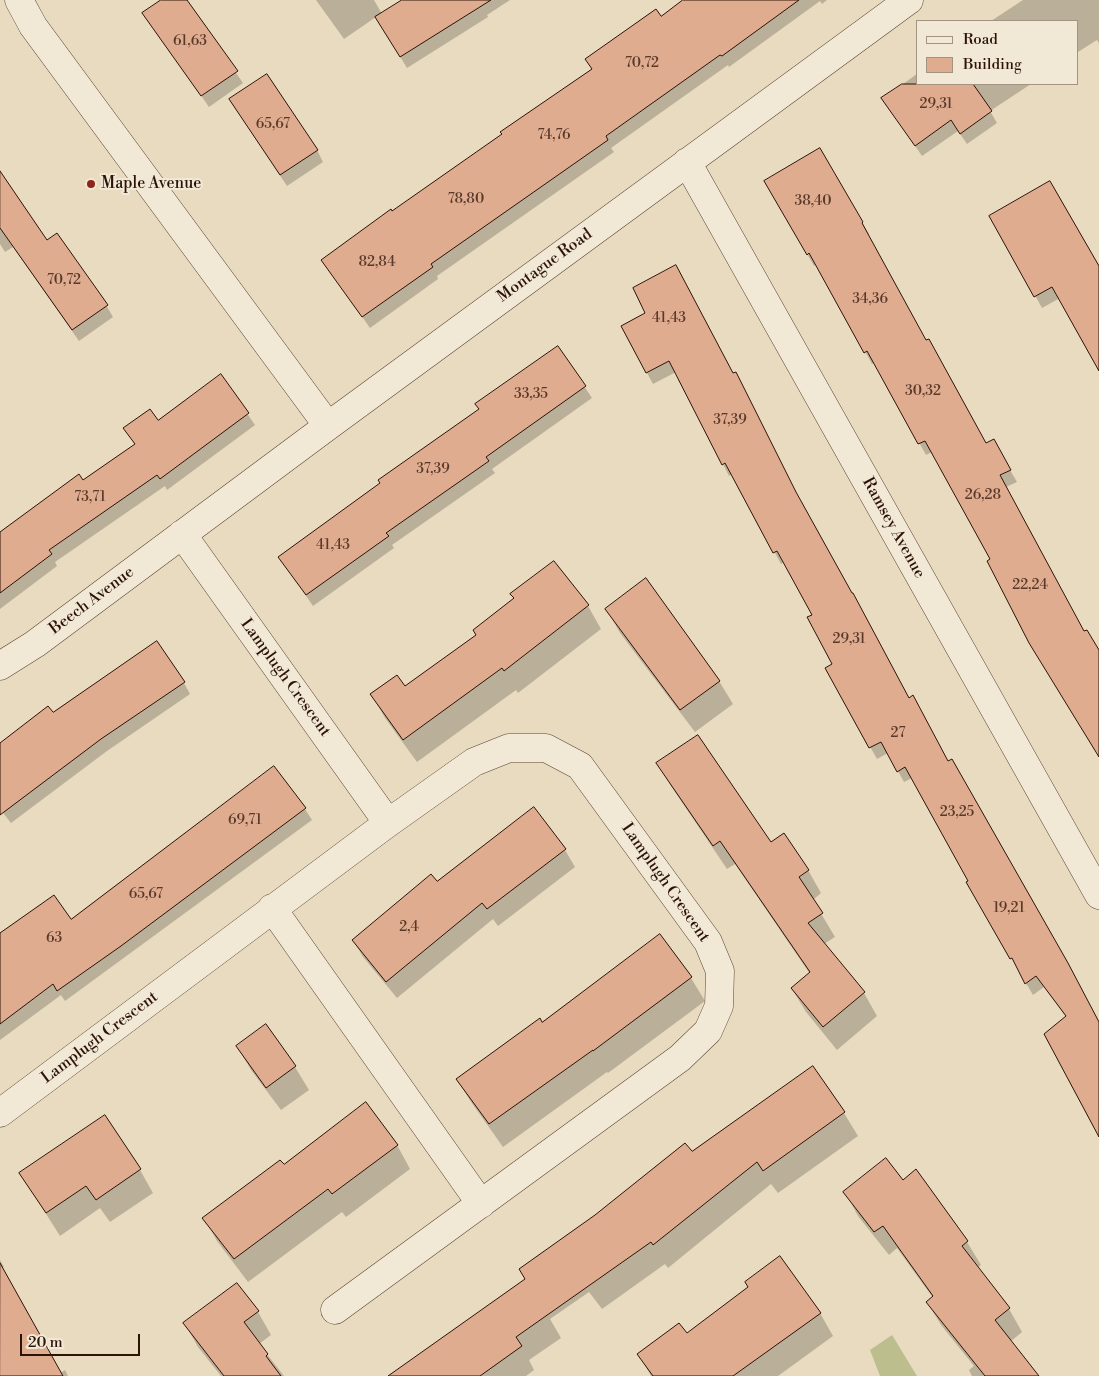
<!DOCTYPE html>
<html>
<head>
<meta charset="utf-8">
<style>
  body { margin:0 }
  #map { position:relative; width:1099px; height:1376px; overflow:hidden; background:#e9dbc0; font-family:"Libre Bodoni",serif }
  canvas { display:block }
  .legend { position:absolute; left:916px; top:20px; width:162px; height:65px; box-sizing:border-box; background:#f1e8d6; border:1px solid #a29383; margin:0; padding:6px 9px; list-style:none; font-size:15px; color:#2c1307 }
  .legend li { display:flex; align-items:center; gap:10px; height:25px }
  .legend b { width:25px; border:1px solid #a29383 }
  .scale { position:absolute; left:20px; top:1334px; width:120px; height:22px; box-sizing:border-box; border:2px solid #2c1307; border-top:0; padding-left:6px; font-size:15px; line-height:18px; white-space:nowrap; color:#2c1307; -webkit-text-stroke:4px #f1e8d6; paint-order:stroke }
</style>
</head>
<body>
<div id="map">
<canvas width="1099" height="1376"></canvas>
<ul class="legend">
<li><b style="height:6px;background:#f1e8d6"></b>Road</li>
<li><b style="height:14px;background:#e0ac90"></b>Building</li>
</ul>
<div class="scale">20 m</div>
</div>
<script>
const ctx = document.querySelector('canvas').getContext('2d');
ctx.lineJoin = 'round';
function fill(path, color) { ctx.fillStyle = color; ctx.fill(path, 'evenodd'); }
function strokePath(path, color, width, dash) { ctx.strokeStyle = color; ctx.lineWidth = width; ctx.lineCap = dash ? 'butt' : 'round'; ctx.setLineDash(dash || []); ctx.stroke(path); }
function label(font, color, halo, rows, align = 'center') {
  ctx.font = font + ' "Libre Bodoni",serif'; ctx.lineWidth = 4; ctx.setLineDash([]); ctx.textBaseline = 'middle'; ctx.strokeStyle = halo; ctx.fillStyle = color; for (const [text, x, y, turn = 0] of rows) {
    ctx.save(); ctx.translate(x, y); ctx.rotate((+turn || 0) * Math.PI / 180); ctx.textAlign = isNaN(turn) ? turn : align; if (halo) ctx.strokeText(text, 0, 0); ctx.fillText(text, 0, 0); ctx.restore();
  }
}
fill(new Path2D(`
  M892,1335L917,1376H880L870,1350Z`), '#bcbe8e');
fill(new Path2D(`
  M163,0H186L243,83L209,107L144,13Z
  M316,0H374L382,14L404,0H510L487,15L488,17L407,68L376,17L344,39Z
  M685,0H827L822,4L820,1L729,67L728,65L611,148L614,152L437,276L438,279L370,328L322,260L503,135Z
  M1023,0H1099V43L1097,40L1078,52V21H991Z
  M918,73V84H1031L990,111L997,123L967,144L958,131L922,156L883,99Z
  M230,100L317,150L323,162L287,186Z
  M820,150L869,234L867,235L926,342L986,445L993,441L1017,482L1006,487L1084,633L1099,652V755L932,452L926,455L875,362L872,364L817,264L814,266L765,182Z
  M0,173L47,241L106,305L113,317L79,341L13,247L5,252L0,244Z
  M991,216L1099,269V369L1060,298L1042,308Z
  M647,313L802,505L909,699L948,762L1099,1023V1133L1066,1017L1044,987L1033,995L968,883L970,882L912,778L904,782L888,753L877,759L826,668L834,664L814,615L784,562L781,564L732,474L729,476L723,464L676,372L653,384L647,373L622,327Z
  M558,347L592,398L492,469L495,473L392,545L394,548L313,606L287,568Z
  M221,376L255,425L167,490L165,486L55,562L57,566L0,609V533L83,482L135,445L125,429L158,422Z
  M588,606L601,629L518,693L516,690L417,762L385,718L372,695L405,688Z
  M607,610L719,681L733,704L695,732L620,633Z
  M184,683L190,694L107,751L11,823L0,809V744L53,713Z
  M658,763L808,870L821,893L813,900L835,937L824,944L864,993L877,1016L837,1050L806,1012L792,989L810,974L735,864L727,869L671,786Z
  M305,809L312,820L65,1001L61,995L0,1040V958L71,921Z
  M565,850L575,867L498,926L493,919L397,998L363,957L353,940L437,883Z
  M660,936L691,978L705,1001L608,1073L607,1072L503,1147L471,1102L457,1079L542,1023Z
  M237,1046L295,1067L309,1090L281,1110L251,1070Z
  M812,1067L844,1113L858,1136L778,1193L771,1184L668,1268L665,1264L602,1309L589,1292L550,1319L561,1338L529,1360L534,1370L526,1376H389L526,1280L692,1153Z
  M105,1117L140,1170L153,1193L110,1222L100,1208L60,1236L21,1174Z
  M397,1145L410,1169L346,1217L342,1212L248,1282L217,1241L204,1218L283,1166Z
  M916,1171L967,1242L981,1265L977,1268L1009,1309L1022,1332L1010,1342L1038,1376H972L969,1370L974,1366L941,1325L927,1302L933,1298L897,1248L889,1255L858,1216L845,1192L903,1182Z
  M0,1260L4,1267L2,1268L60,1373L65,1370L68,1376H0Z
  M236,1284L258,1312L271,1335L259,1344L284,1376H221L198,1347L185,1324Z
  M820,1313L833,1336L778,1376H651L639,1355L686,1335Z`), '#0003');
const building = new Path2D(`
  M161,0H187L238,71L201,96L142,13Z
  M402,0H491L400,57L375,17Z
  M683,0H799L722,56L720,55L606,136L608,140L431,264L433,267L362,317L321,260L391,209L392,211L502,134L500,132L592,69L585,59L656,9L661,16Z
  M267,74L318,150L280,175L229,99Z
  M902,84H973L992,111L960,134L951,120L915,146L881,98Z
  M820,148L863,222L862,223L926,340L929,339L986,443L994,439L1011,470L1000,475L1084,631L1087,630L1099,650V757L1029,643L987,561L990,559L925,441L918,444L867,351L864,353L809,253L807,255L764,181Z
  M0,171L47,240L57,233L108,305L72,330L0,228Z
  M1050,181L1099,266V371L1052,287L1034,297L989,216Z
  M676,265L733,373L736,372L796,492L852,593H853L909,698L913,695L948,761L952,759L1068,963L1099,1022V1137L1044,1034L1066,1016L1036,976L1025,984L1012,958L1010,959L966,882L968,881L905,767L897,772L881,742L869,748L825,668L832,664L807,617L812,615L777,551L773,553L725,463L722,465L669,361L646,373L621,326L645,313L633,288Z
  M558,346L586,386L486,457L489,461L386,533L389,536L306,595L278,557L380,483L378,480L479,409L475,404Z
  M221,374L249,413L160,479L157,475L49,550L52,554L0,593V532L79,474L83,480L135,444L123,428L150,409L158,420Z
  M554,561L589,605L504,671L502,668L403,740L370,694L397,675L405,686L476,635L473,630L514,598L510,594Z
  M646,578L720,681L680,710L605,609Z
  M157,641L185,682L101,739L0,815V743L48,706L53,712Z
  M698,735L771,842L784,833L809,870L799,877L823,913L808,923L865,992L823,1027L791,988L810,972L720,841L713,846L656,763Z
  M274,766L306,808L121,946L57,991L53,984L0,1024V933L54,895L71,919Z
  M534,807L566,849L487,909L482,903L386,982L352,940L431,874L437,881Z
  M660,934L692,977L593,1051V1050L489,1124L456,1079L540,1018L542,1022Z
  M266,1024L296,1066L266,1088L236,1046Z
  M813,1066L845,1112L763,1171L757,1162L653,1245L651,1242L516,1337L522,1346L480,1376H388L525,1279L519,1269L595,1215L685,1143L692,1151Z
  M366,1102L398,1145L332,1194L328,1189L234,1259L202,1218L280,1160L284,1164Z
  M105,1115L141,1169L96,1200L86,1186L46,1213L19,1173Z
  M886,1158L903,1180L916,1169L968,1241L962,1246L1010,1308L995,1320L1039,1376H985L926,1302L933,1296L883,1226L874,1232L843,1192Z
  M780,1256L821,1313L733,1376H653L637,1354L679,1323L687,1333L748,1287L745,1282Z
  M0,1263L63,1376H0Z
  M237,1283L259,1311L244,1322L268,1354L266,1356L281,1376H224L183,1323Z`);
fill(building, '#e0ac90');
strokePath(building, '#2c1307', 1);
const minor = new Path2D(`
  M19,0L33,26L328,426
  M687,162L1099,895
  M182,534L388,823L474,762L509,748H546L580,766L708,942L720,971L719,1006L708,1031L680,1058L335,1310
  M0,666L35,644L328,426L909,0
  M272,908L481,1204
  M0,1113L388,823`);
strokePath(minor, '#5b4535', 29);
strokePath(minor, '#f1e8d6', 28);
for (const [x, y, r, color] of [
  [91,184,5,"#8f2418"]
]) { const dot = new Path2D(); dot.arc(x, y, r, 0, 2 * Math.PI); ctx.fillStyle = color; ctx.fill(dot); strokePath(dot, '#f1e8d6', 2); }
label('14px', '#593929', null, [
  ["61,63",190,42],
  ["70,72",642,64],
  ["29,31",936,105],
  ["65,67",273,125],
  ["74,76",554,136],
  ["78,80",466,200],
  ["38,40",813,202],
  ["82,84",377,263],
  ["70,72",64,281],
  ["34,36",870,300],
  ["41,43",669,319],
  ["30,32",923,392],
  ["33,35",531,395],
  ["37,39",730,421],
  ["37,39",433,470],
  ["26,28",983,496],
  ["73,71",90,498],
  ["41,43",333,546],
  ["22,24",1030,586],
  ["29,31",849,640],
  ["27",898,734],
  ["23,25",957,813],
  ["69,71",245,821],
  ["65,67",146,895],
  ["19,21",1009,909],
  ["2,4",409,928],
  ["63",54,939]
]);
label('16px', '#2c1307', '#f1e8d6', [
  ["Maple Avenue",101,184]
], 'left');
label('16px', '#2c1307', '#f1e8d6', [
  ["Montague Road",545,266,-36],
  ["Ramsey Avenue",893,528,61],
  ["Beech Avenue",92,601,-37],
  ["Lamplugh Crescent",285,678,54],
  ["Lamplugh Crescent",665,883,55],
  ["Lamplugh Crescent",100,1038,-37]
]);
</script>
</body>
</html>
